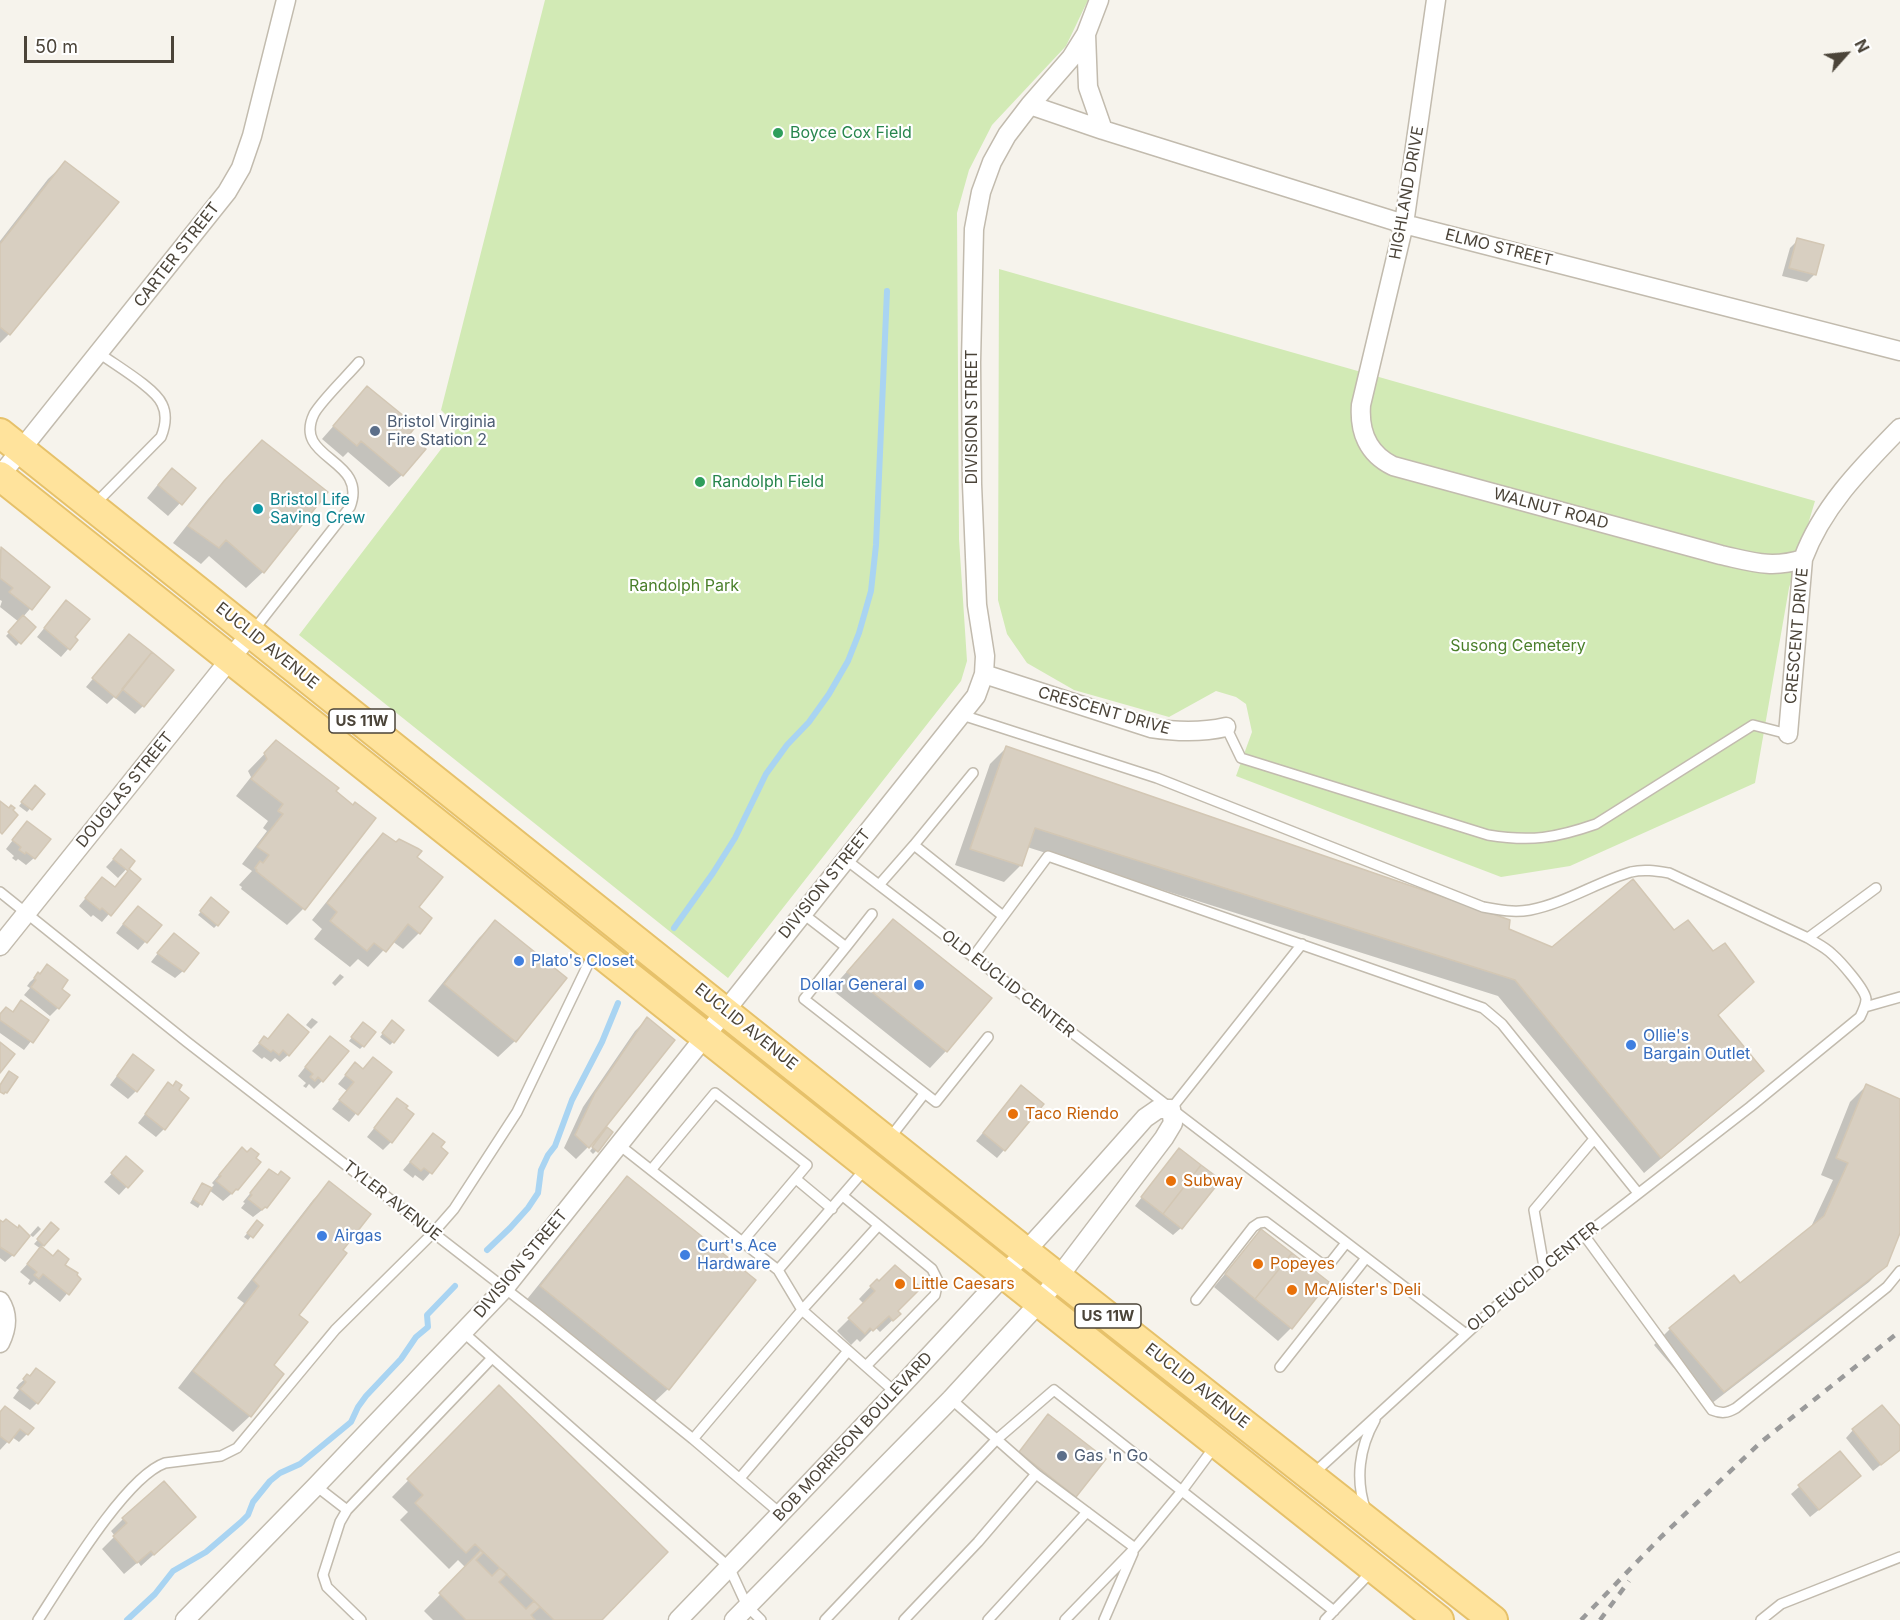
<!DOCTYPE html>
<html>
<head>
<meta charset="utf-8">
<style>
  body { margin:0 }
  #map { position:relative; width:1900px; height:1620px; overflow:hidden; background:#f6f3ec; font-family:Inter,sans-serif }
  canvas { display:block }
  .north { position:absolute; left:1816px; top:24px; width:60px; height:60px; -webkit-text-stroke:4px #fff; paint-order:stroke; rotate:63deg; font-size:16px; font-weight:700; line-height:24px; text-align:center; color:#4b4439 }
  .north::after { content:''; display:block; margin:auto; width:21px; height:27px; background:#4b4439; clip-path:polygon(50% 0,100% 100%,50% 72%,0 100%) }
  .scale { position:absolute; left:24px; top:36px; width:150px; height:27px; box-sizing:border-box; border:3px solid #4b4439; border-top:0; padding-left:8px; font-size:18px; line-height:21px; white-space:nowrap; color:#4b4439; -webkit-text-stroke:4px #fff; paint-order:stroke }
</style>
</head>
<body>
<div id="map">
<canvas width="1900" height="1620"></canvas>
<div class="north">N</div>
<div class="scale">50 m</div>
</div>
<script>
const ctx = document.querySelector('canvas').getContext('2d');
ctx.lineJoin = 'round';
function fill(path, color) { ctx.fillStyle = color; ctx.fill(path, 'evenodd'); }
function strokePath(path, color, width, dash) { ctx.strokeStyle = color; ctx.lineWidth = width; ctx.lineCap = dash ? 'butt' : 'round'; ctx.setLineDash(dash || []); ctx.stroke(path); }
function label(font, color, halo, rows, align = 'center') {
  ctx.font = font + ' Inter,sans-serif'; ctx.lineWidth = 4.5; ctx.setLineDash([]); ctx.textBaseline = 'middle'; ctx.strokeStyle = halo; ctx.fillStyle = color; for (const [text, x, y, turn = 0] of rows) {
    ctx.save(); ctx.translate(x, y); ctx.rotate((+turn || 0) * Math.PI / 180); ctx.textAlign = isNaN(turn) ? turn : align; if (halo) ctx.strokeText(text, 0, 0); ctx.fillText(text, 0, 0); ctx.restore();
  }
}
fill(new Path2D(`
  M545,0H1088L1066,46L992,125L969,170L957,213L959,539L967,661L961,681L728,978L299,635L458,427L441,410Z
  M999,269L1815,501L1789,588L1755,783L1570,866L1501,877L1236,776L1252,732L1246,704L1236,697L1216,691L1169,717L1074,690L1027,663L1007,634L998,600Z`), '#d2eab5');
fill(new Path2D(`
  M65,163L9,334L0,343V241L48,179Z
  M1798,240L1815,274L1807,282L1782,276L1790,248Z
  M367,388L407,435L402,475L389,487L348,452L343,457L322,439Z
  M246,458L263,572L246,588L209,556L201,564L173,543L208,499Z
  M160,482L194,488L168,516L147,498Z
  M0,549L48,588L23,617L34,627L16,646L6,636L19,622L0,607L2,601L0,600Z
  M59,610L76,640L61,657L37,637Z
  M129,636L143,706L135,714L114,697L107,704L86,687Z
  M276,742L353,806L303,909L287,925L241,889L242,887L239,885L252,871L242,864L267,831L263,828L268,821L236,796L251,777L248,771Z
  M1006,748L1507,930L1717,1015L1762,1071L1746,1087L1644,1173L1498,996L1027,847L1021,865L1004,882L955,865L990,764Z
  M31,791L43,794L27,812L19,806Z
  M20,831L34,858L26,865L18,859L16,861L12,858L14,856L6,849Z
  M383,835L415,857L419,933L403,949L392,941L368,967L358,959L350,967L314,939L322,929L312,920L367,851Z
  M121,851L133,862L118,878L106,867Z
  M139,879L102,922L93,915L91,917L79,906L95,887L114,888Z
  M208,903L217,925L214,928L198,915Z
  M130,915L160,925L138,950L116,933Z
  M893,921L990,998L946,1051L930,1068L831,989Z
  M495,922L515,1041L498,1057L428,1001L479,938Z
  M166,943L183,971L175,978L151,962Z
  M48,966L60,989L58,1008L50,1016L24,995L30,988L27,986L30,982Z
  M340,974L344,977L335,986L332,983Z
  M21,1002L47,1021L24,1050L0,1033V1014L12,1013Z
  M312,1018L318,1022L311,1029L306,1025Z
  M647,1019L588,1147L576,1159L564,1148L583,1107L635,1031Z
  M281,1024L288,1055L280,1062L275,1058L271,1062L264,1057L262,1059L252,1051L264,1038L267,1041Z
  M388,1026L393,1042L390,1045L380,1037Z
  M360,1027L363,1046L360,1049L349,1041Z
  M322,1046V1081L314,1089L309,1084L306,1088L303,1086L306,1083L298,1076Z
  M126,1064L136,1091L128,1099L110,1085Z
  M355,1064L362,1070L390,1072L349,1122L332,1109L347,1091L338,1084Z
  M169,1084L164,1129L156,1137L138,1123Z
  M1866,1086L1900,1101V1228L1886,1265L1869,1282L1707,1407L1654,1345L1670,1329L1740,1285L1810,1229L1833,1180L1821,1175L1850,1102Z
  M1021,1087L1004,1150L997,1158L976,1141Z
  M397,1100L404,1108L391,1142L383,1150L367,1137Z
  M604,1133L596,1151L593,1154L590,1151Z
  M433,1135L430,1173L423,1181L415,1175L413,1178L403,1170Z
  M1179,1150L1181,1228L1173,1235L1135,1206Z
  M234,1157L237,1189L223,1201L209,1190L198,1208L190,1203L202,1184L210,1189L214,1185L212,1183Z
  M119,1166L141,1171L119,1195L104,1182Z
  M269,1171L266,1207L253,1217L241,1208L245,1203L243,1202Z
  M628,1178L668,1389L651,1405L524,1303L611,1195Z
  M330,1183L340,1250L297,1315L272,1365L250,1416L233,1432L178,1388L244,1303L237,1298L313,1200Z
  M0,1222L13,1255L5,1262L0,1258Z
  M257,1222L261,1225L248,1240L244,1237Z
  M51,1225L57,1230L41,1248L79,1279L60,1302L34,1281L30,1285L28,1284L30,1280L20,1272L41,1249L34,1244Z
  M38,1226L41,1229L33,1237L30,1235Z
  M1261,1231L1327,1282L1291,1328L1278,1341L1214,1287Z
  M876,1281L899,1314L880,1332L875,1327L860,1342L857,1339L851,1345L837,1331L864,1304L859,1299Z
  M36,1370L37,1403L30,1410L13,1398L19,1390L16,1388L19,1384Z
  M499,1388L600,1620H433L424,1611L466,1568L458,1560L449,1569L400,1520L408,1512L392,1497Z
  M0,1413L27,1434L19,1442L12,1437L0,1450Z
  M1045,1420L1104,1459L1071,1500L1016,1456Z
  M1900,1428V1449L1873,1471L1846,1438L1853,1430Z
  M1851,1484L1810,1517L1791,1494L1799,1487Z
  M123,1519L182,1529L141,1566L138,1562L124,1574L102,1549L115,1536L111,1531Z`), '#0003');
strokePath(new Path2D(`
  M674,928L713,873L735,838L766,774L787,745L809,722L829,694L848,661L859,633L871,591L876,545L887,291
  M487,1250L510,1228L528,1208L538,1193L541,1170L548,1155L555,1146L572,1100L602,1042L618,1003
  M127,1620L155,1594L173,1571L206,1552L241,1522L248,1515L253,1502L270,1481L280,1473L300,1464L351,1422L358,1407L366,1396L401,1359L416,1337L428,1327L427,1315L455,1286`), '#a9d4f2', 6);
const building = new Path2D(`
  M65,161L119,202L10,335L0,327V244Z
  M1797,238L1824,245L1816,275L1789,268Z
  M367,386L416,426L409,435L426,449L403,476L361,441L357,446L333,426Z
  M262,440L328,492L264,573L226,540L219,548L188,526L224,481Z
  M172,468L196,488L182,505L158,485Z
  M1,547L50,587L32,610L9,592L13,588L0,578Z
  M66,600L90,619L75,637L78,640L70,650L44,628Z
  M23,615L36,627L21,644L8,632Z
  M129,634L152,652L116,698L92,678Z
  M152,652L174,670L144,707L122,689Z
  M276,740L339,788L336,791L353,805L355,802L376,818L305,910L256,871L257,870L255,868L260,861L263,863L269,855L257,847L283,814L278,811L283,804L251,779L267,759L264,753Z
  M1006,746L1510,920L1509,929L1552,947L1633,879L1674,930L1688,920L1713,951L1725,943L1754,982L1718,1015L1764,1071L1661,1158L1515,980L1035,828L1022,866L970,849Z
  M35,785L45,794L32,810L21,802Z
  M0,801L9,808L11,805L15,808L13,810L18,815L2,834L0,832Z
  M27,821L51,839L35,859L26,852L25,854L19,850L21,847L12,840Z
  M383,833L396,842L399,839L419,849L422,851L417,857L443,877L419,907L432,918L420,934L408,924L386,952L374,943L367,951L330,921L337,912L327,903Z
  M121,849L135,861L129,869L141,879L111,916L102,908L100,910L85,898L102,877L115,887L128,871L113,859Z
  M211,897L229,912L218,926L200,911Z
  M138,906L162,925L147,943L123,924Z
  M893,919L992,998L947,1052L847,972Z
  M495,920L567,978L516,1042L444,984Z
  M174,933L199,953L184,972L157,953Z
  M47,964L68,980L62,989L70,995L59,1009L31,987L36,980L34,978L38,972L40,974Z
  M21,1000L49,1020L33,1043L0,1020V1014L6,1007L13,1012Z
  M288,1014L309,1032L289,1056L283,1050L279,1055L273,1050L271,1052L259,1043L264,1036L268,1039Z
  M647,1017L675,1040L589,1148L575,1135L595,1093Z
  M392,1020L404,1030L394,1043L382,1033Z
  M363,1022L376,1032L364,1047L351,1037Z
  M330,1036L349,1051L323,1082L318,1077L315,1081L310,1077L313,1074L305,1067Z
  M0,1042L15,1054L0,1073Z
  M133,1054L154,1070L137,1092L117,1076Z
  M373,1057L392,1072L358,1115L339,1100L354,1082L345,1075L355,1062L363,1069Z
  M9,1071L18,1077L7,1093L5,1092L4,1094L0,1092V1085Z
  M176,1081L182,1085L179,1090L189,1098L165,1130L145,1114L168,1082L173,1086Z
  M1866,1084L1900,1099V1233L1887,1266L1724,1392L1669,1328L1734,1275L1740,1283L1824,1216L1848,1163L1836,1158Z
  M1021,1085L1044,1104L1005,1151L983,1133Z
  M397,1098L408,1106L406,1108L414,1114L392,1143L374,1128Z
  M607,1127L613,1132L598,1152L592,1147Z
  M433,1133L445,1142L441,1147L448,1153L432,1174L424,1168L421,1171L410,1162Z
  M242,1147L247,1152L251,1148L259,1154L256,1158L261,1162L238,1190L236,1189L232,1194L216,1181L221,1176L219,1175Z
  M1179,1148L1201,1165L1163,1214L1141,1197Z
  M126,1156L143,1171L128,1188L111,1173Z
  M1201,1165L1221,1180L1182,1229L1163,1214Z
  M269,1169L278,1175L281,1171L290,1178L267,1208L265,1207L262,1210L248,1199L252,1195L250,1193Z
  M627,1176L756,1280L669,1390L540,1286Z
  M329,1181L371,1214L343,1250L347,1253L299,1315L308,1322L274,1365L284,1374L251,1417L193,1371L259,1286L253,1280Z
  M202,1183L212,1188L202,1205L193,1199Z
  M6,1219L18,1228L19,1225L30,1236L14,1256L0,1247V1220L3,1222Z
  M257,1220L263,1225L253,1238L247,1233Z
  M51,1222L59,1229L44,1246L37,1239Z
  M1261,1229L1292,1253L1255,1299L1225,1274Z
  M41,1246L53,1256L58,1250L69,1259L65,1265L78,1273L77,1275L81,1279L69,1295L43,1274L39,1279L34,1275L37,1272L27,1264Z
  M1292,1253L1329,1282L1292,1329L1255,1299Z
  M895,1265L918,1285L919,1290L898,1311L901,1314L893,1321L889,1316L873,1331L870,1328L865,1334L848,1318L875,1291L870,1286L877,1279L879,1281Z
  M36,1368L55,1382L38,1404L20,1389L26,1382L23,1379L27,1374L30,1376Z
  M499,1385L668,1552L602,1620H554L475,1544L466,1553L415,1503L423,1495L407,1479Z
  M1882,1405L1900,1426V1450L1881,1465L1852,1429Z
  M5,1406L34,1428L28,1435L20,1429L9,1443L0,1436V1412Z
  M1048,1414L1106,1459L1076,1497L1019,1452Z
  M1840,1451L1861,1476L1819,1510L1798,1485Z
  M164,1481L196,1517L154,1555L151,1551L137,1563L113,1536L127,1523L122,1518Z
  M481,1550L483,1553L476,1560L492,1576L500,1568L507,1574L499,1582L526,1609L534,1601L540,1607L531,1615L535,1620H466L439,1593Z`);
fill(building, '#d8cfc1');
strokePath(building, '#d3c7b4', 1.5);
const service = new Path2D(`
  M94,505L161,437C165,427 167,414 162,404C155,388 115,365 99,353
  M253,631L350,507C369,458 292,460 314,414C321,401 348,375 359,362
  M1226,727L1241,758L1488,835C1531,842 1556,838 1596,824L1753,725L1788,734
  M914,845L973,773
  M845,859L1466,1334L1514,1290L1750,1107L1860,1017C1863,1011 1866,1005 1866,999C1865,989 1840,961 1832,954C1825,947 1816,943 1808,938L1669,873C1656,871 1644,869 1631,872C1597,882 1566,903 1530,910C1514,913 1499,910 1483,907L1157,778L962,715
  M879,885L914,845L1003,916
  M0,892L187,1042L538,1314L693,1439L781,1514
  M802,913L846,947L804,999L936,1102L988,1037
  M1808,938L1876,888
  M846,947L872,914
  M973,957L1048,856L1483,1008L1502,1024L1638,1193
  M1865,1007L1900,997
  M1171,1109L1302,944
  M889,1139L924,1094
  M618,1144L778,1270L866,1168
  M651,1170L715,1093L807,1165L742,1242
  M796,1179L832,1209
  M843,1196L932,1269L938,1281L935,1295L866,1366
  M1584,1235L1712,1410C1722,1414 1727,1413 1736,1408L1887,1287L1900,1271
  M1544,1267L1534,1210L1594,1139
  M778,1270L802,1310L895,1392
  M1196,1300L1253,1227L1259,1223L1266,1222L1322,1264L1331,1262L1346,1243
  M464,1333L729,1567L747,1606L761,1620
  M1280,1367L1366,1258
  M951,1399L1036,1474L1135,1548L1181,1492L1215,1446
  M693,1439L802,1310L878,1226
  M1313,1474L1466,1334
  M740,1478L848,1351
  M316,1486L347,1510
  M1366,1511C1355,1480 1359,1448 1375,1420
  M38,1620C63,1582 125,1477 165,1463L221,1456L237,1448L335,1330L433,1233L454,1209L517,1112L594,952
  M361,1620L327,1587L323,1575L340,1522L347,1510L492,1358
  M825,1620L996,1440L1054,1390L1334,1611
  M904,1620L978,1542L1036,1474
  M988,1620L1087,1512
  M1065,1620L1135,1548
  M1104,1620L1133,1553
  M1325,1620L1371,1572
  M1761,1620L1781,1604L1900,1557`);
const minor = new Path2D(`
  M1436,0L1404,224L1361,405C1359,432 1368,454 1393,466L1721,555C1753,562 1771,569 1803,559
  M1086,34L1088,87L1103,130
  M1030,105L1103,130L1404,224L1900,351
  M0,476L227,192L241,168L252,136L286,0
  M984,674L1151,728C1177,732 1200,733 1226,727
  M1788,734L1803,559C1822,507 1862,467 1900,428
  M0,946L251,633
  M0,1301C9,1315 7,1329 0,1343
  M185,1620L316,1486L504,1289L976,696L984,674L985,656L977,605L972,484L971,362L974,229L981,192L992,162L1007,135L1030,105L1071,58L1086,34L1099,0
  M678,1620C837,1456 994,1290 1145,1118L1158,1109H1171L1173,1123L1164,1138L1039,1303L951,1399L734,1620`);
const primary = new Path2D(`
  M0,433L1026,1252L1493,1620
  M0,476L1439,1620`);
strokePath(service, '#c2bbae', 12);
strokePath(minor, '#c2bbae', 21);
strokePath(primary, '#e6c16a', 32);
strokePath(service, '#fff', 9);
strokePath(minor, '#fff', 18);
strokePath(primary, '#ffe39c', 28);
strokePath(new Path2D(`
  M1581,1620L1661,1537L1760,1443L1900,1331
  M1600,1620L1629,1581`), '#9a9a9a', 4.5, [8, 8]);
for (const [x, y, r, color] of [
  [778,133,6,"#2e9e5b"],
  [375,431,6,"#5c6f8a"],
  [700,482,6,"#2e9e5b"],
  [258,509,6,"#0f9aa8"],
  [519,961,6,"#3f7fe0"],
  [919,985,6,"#3f7fe0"],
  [1631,1045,6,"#3f7fe0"],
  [1013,1114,6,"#e8710a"],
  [1171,1181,6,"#e8710a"],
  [322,1236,6,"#3f7fe0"],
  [685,1255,6,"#3f7fe0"],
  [1258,1264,6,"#e8710a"],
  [900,1284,6,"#e8710a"],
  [1292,1290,6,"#e8710a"],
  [1062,1456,6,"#5c6f8a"]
]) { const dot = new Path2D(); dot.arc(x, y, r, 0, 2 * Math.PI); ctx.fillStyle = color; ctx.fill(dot); strokePath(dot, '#fff', 2); }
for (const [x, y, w] of [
  [362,721,66],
  [1108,1316,66]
]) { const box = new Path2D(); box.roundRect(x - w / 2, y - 12, w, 24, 4.5); ctx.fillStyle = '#fff'; ctx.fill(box); strokePath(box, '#4b4439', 1.5); }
label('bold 15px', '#4b4439', null, [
  ["US 11W",362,721],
  ["US 11W",1108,1316]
]);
label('16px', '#27864d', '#fff', [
  ["Boyce Cox Field",790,133],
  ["Randolph Field",712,482]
], 'left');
label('16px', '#4b4439', '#fff', [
  ["HIGHLAND DRIVE",1407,193,-80],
  ["ELMO STREET",1499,248,14],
  ["CARTER STREET",177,255,-52],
  ["DIVISION STREET",972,417,-90],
  ["WALNUT ROAD",1551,509,15],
  ["CRESCENT DRIVE",1797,636,-85],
  ["EUCLID AVENUE",267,646,39],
  ["CRESCENT DRIVE",1104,711,16],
  ["DOUGLAS STREET",125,790,-51],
  ["DIVISION STREET",825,884,-51],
  ["OLD EUCLID CENTER",1008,984,38],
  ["EUCLID AVENUE",746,1027,39],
  ["TYLER AVENUE",392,1201,38],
  ["DIVISION STREET",521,1264,-50],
  ["OLD EUCLID CENTER",1533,1277,-39],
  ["EUCLID AVENUE",1197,1386,38],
  ["BOB MORRISON BOULEVARD",853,1437,-47]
]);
label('16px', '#4e5e75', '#fff', [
  ["Bristol Virginia",387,422],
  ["Fire Station 2",387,440],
  ["Gas 'n Go",1074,1456]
], 'left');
label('16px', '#0d838f', '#fff', [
  ["Bristol Life",270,500],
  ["Saving Crew",270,518]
], 'left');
label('16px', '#4a7f2a', '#fff', [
  ["Randolph Park",684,586],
  ["Susong Cemetery",1518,646]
]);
label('16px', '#366cbe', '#fff', [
  ["Plato's Closet",531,961],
  ["Dollar General",907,985,"right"],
  ["Ollie's",1643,1036],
  ["Bargain Outlet",1643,1054],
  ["Airgas",334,1236],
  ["Curt's Ace",697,1246],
  ["Hardware",697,1264]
], 'left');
label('16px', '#c56008', '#fff', [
  ["Taco Riendo",1025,1114],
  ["Subway",1183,1181],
  ["Popeyes",1270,1264],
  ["Little Caesars",912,1284],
  ["McAlister's Deli",1304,1290]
], 'left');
</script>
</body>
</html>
